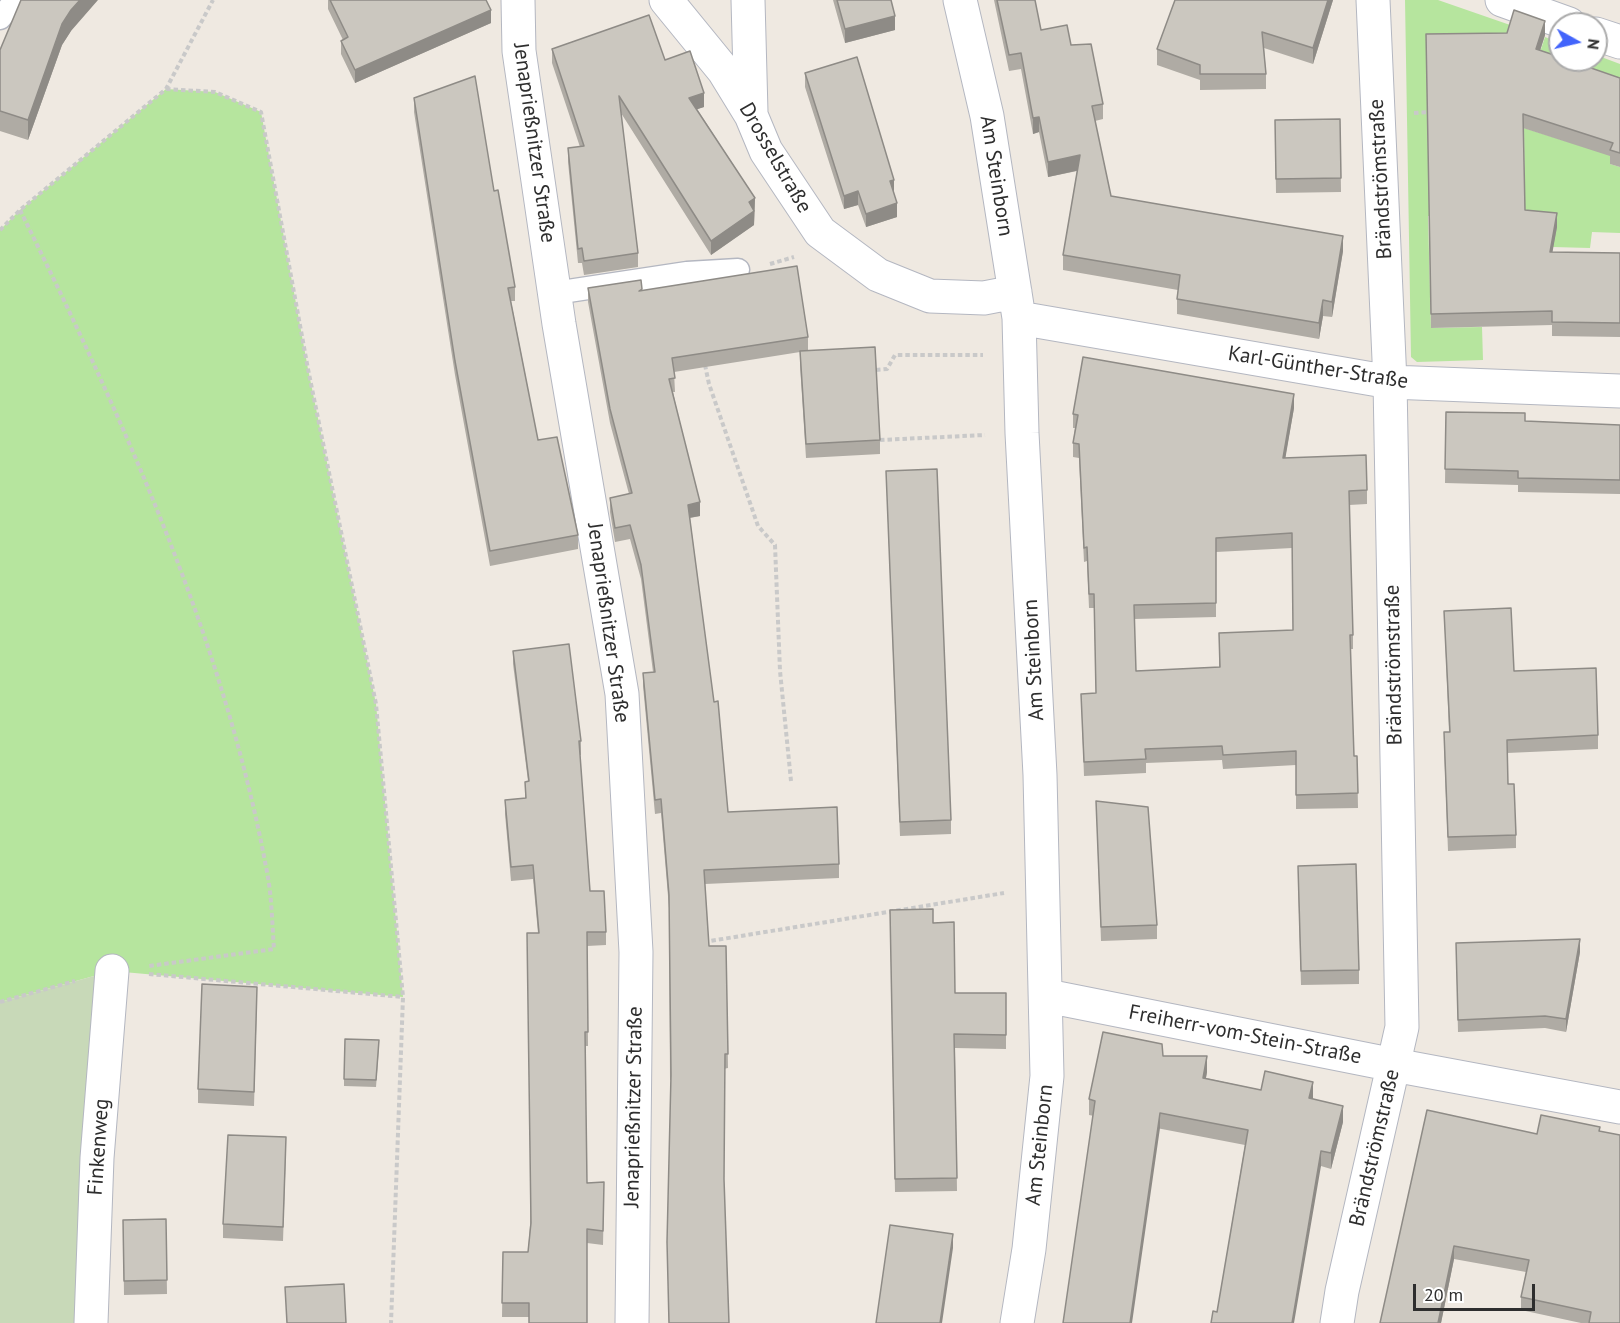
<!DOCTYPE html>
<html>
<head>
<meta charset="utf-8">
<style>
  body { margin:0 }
  #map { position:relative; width:1620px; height:1323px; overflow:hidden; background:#efe9e1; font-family:"PT Sans",sans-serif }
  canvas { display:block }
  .north { position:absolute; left:1548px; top:12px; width:60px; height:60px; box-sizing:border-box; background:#fff; border:2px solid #ababab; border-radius:50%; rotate:98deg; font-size:16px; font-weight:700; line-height:24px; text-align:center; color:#2e2e2e }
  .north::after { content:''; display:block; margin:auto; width:21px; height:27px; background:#4264fb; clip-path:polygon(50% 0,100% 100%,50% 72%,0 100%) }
  .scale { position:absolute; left:1413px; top:1284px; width:122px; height:27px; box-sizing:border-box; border:3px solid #2e2e2e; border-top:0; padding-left:8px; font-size:18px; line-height:21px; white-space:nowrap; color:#2e2e2e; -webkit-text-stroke:4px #fff; paint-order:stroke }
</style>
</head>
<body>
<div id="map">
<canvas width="1620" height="1323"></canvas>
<div class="north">N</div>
<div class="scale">20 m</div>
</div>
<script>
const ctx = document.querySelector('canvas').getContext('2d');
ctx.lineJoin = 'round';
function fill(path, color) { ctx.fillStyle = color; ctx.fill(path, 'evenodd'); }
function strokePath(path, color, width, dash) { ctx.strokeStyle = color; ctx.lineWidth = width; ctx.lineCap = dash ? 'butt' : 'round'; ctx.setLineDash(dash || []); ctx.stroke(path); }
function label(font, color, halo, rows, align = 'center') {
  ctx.font = font + ' "PT Sans",sans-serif'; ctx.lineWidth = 6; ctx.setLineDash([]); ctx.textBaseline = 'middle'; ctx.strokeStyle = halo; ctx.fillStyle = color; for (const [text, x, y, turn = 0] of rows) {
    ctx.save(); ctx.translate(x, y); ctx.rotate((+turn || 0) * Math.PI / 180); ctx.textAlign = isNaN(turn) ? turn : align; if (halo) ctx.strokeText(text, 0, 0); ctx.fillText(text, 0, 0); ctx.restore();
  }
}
fill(new Path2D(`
  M1405,0H1438L1513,26L1475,214L1428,216L1431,328L1482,327L1483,360L1417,362L1411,357Z
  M1545,37L1560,43V60H1596V55L1620,64V92L1536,64Z
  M166,89L215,92L261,112L308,369L376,704L403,997L112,971L0,1002V230L20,210Z
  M1524,128L1613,156L1610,164L1620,167V233L1592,232L1590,248L1553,247L1539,225L1525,214Z`), '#b6e59e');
fill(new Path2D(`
  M112,971L91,1323H0V1002Z`), '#c8d9b8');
const service = new Path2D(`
  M0,18L16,0
  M555,293L687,273L738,270`);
const minor = new Path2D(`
  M518,0L519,51L559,324L622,694L636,952L632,1323
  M666,0L724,71L751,115L766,151L820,232L878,275L930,296L984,298L1015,292
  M748,0L751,112
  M960,0L987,116L1019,318L1022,433L1040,775L1047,1076L1029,1249L1017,1323
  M1502,0L1569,24
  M1596,34L1620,42
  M1019,318L1390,382L1620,391
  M1047,996L1394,1065L1620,1107
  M91,1323L97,1158L112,971
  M1337,1323L1342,1291L1402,1027L1390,382L1373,0`);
strokePath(service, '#b4b7c1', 25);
strokePath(minor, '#b4b7c1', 35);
strokePath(new Path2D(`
  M166,89L215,92L261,112L308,369L376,704L403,997L391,1323
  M1414,113L1428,112
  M20,210C124,421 224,640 267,872C272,897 272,924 274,949L149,966
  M0,230L20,210L166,89L213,0
  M770,264L794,257
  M705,365L709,384L758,526L775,545L780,671L791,781
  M876,370L887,369L895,355H983
  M880,440L985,435
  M704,942L1004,893
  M149,974L403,997
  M0,1002L75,981`), '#c9c9c9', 4, [4.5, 3]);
strokePath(service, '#fff', 22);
strokePath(minor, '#fff', 33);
fill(new Path2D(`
  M328,0H486L491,23L355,83L341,54V41L343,40L328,9Z
  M833,0H891L895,30L845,43Z
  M994,0H1035L1041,30L1071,45L1103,104V119L1095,121L1111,196L1343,251L1332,317L1323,316L1319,339L1177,314V299L1178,290L1063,270V255L1077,171L1048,177L1039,132L1033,134L1021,69L1009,71Z
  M1175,0H1333L1313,64L1264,48L1266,74V89L1200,90V80L1157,65V49Z
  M71,31L62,45L28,140L0,131V50Z
  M1507,33L1545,35L1540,51L1620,78V167L1610,164V156L1523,128L1525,210L1557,227L1552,252L1620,253V337L1552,336V325L1431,328L1426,34Z
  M552,49L665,60L704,107L697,109L755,198L754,225L711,255L621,113L638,253V267L584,275L582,263H578L568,162V148L580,147L552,63Z
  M805,73L894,193L897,217L866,227L858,205L844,209L805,87Z
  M414,98L494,191L515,287V301H511L538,440L578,535V549L490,566L455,375L414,112Z
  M1340,119L1341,192L1276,193L1275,120Z
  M588,288L642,290L808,337V351L880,440V454L806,458L800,365V352L674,372L675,392H673L700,516L690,518L728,812L839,864V878L705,884L709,946H726L728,1068L670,1080L669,908L661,813L655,814L643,686V673L653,672L641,579L630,539L615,542L610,512V498L629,494L610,423L588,302Z
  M1294,408L1285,458L1367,490V504L1349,505L1353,635V649H1350L1354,756H1357L1358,808L1296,809V765L1223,769L1222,760L1146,763V773L1084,776L1081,694L1096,693L1094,608H1089L1087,561L1084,562L1079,458L1073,457V443L1075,428H1073V414ZM1292,548L1293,630L1219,633V667L1136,671L1134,619L1216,617V552Z
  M1446,412L1525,421L1620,425V494L1518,492V485L1445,483Z
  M886,471L951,820V834L900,836Z
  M1444,611L1514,671L1598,735V749L1507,753L1508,784L1516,835V848L1448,851L1444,746L1449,732Z
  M513,651L581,741V755H580L590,891L606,932V945L587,946L588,1046H585L587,1183L604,1196L603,1245L587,1243L529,1317H502L503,1252H528L530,1225L538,933L533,879L511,881L505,814V800L525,798V782L528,781L513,664Z
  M1096,801L1157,925V939L1101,941Z
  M1298,880L1359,970V984L1301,985Z
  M890,910L933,923L955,993H1006V1049L955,1048L957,1191L895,1192Z
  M1456,943L1580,952L1566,1032L1545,1028L1458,1032Z
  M257,1001L254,1106L198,1103V1089Z
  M379,1047L376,1087L344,1086V1079Z
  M1163,1056L1207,1072L1206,1078L1261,1090L1313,1098L1312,1099L1343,1122L1331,1169L1321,1166L1217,1312L1245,1145L1089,1115V1099Z
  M1600,1131L1620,1323H1581L1521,1310V1297L1526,1272L1454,1259L1441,1323H1380L1537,1134Z
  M286,1151L283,1241L223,1238V1224Z
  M166,1219L167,1294L124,1295L123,1220Z`), '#afaba4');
fill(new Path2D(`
  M80,0H98L71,31L62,45L28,140V120L62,24L71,10Z
  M1328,0H1333L1313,64V48Z
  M491,10V23L355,83V70Z
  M895,16V30L845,43V29Z
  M1545,21V35L1536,63V49Z
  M704,93V107L689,112V98Z
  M1039,117V132L1033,134V118Z
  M1080,155V170L1048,177V162Z
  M894,180V193L890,181Z
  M858,191V205L844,209V196Z
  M755,198L754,225L711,255V241L749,202Z
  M897,203V217L866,227V214Z
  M1557,213V227L1550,266V252Z
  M1343,236V251L1332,317V302Z
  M1323,300V316L1319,339V323Z
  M1294,394V408L1283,472V458Z
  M700,502V516L688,518V505Z
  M1580,939V952L1566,1032V1019Z
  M1207,1056V1072L1203,1093V1078Z
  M1313,1082V1098L1309,1114V1098Z
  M1343,1106V1122L1331,1169V1153Z
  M1160,1113V1128L1132,1323H1130Z
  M1321,1151V1166L1294,1323H1292Z
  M953,1234V1248L942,1323H940Z
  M1454,1246V1259L1441,1323H1438Z`), '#8e8b86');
const building = new Path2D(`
  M21,0H80L71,10L62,24L28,120L0,111V50Z
  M330,0H486L491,10L355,70L341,41L348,37Z
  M837,0H891L895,16L845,29Z
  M997,0H1035L1041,30L1067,25L1071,45L1091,44L1103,104L1092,106L1111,196L1343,236L1332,302L1323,300L1319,323L1177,299L1180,275L1063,255L1080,155L1048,162L1039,117L1033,118L1021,53L1009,55Z
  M1175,0H1328L1313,48L1262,32L1266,74H1200V65L1157,49Z
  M1514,10L1545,21L1536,49L1560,57V60H1568L1620,78V153L1610,150L1613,143L1523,114L1525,210L1557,213L1550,252L1620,253V323L1552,322V311L1431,314L1426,34L1507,33Z
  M649,15L665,60L690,51L704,93L689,98L755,198L749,202L754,211L711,241L619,96L638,253L584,261L582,248L578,249L568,148L584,146L552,49Z
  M857,57L894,180L890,181L897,203L866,214L858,191L844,196L805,73Z
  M475,76L494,191L498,190L515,287L508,288L538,440L557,437L578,535L490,551L455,361L414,98Z
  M1340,119L1341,178L1276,179L1275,120Z
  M797,266L808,337L672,358L675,378L669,379L700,502L688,505L714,702L718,701L728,812L837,807L839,864L704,870L709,946H726L728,1054H725L724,1179L729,1323H669L667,1242L671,1075L669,895L661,799L655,800L643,673L655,672L641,565L630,525L615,528L610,498L632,493L610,409L588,288L641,280L642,289L639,291Z
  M875,347L880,440L806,444L800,351Z
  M1083,357L1294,394L1283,458L1366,455L1367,490L1349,491L1353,635H1350L1354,756H1357L1358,793L1296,795V751L1223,755L1222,746L1145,749L1146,759L1084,762L1081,694L1096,693L1094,594H1089L1087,547L1084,548L1079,444L1073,443L1078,415L1073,414ZM1292,533L1293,630L1219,633L1220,667L1136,671L1134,605L1216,603V538Z
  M1446,412L1525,413V421L1620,425V480L1518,478V471L1445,469Z
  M937,469L951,820L900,822L886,471Z
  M1511,608L1514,671L1596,668L1598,735L1507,740L1508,784H1514L1516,835L1448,837L1444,732H1450L1444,611Z
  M569,644L581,741H579L590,891H604L606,932H587L588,1032H585L587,1183L604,1182L603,1231L587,1229V1323H529V1303H502L503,1252H528L531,1223L527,933H539L533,865L511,867L505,800L526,798L525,782L529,781L513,651Z
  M1096,801L1148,807L1157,925L1101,927Z
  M1356,864L1359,970L1301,971L1298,866Z
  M933,909V923L954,922L955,993H1006V1035L954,1034L957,1178L895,1179L890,910Z
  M1580,939L1566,1019L1545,1016L1458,1020L1456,943Z
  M202,984L257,987L254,1092L198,1089Z
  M1103,1032L1162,1044L1163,1056H1207L1203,1078L1261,1090L1265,1071L1313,1082L1309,1098L1343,1106L1331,1153L1321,1151L1292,1323H1211L1213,1311L1217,1312L1248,1130L1160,1113L1130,1323H1063L1095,1101L1089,1099Z
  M345,1039L379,1040L376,1080L344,1079Z
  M1427,1110L1537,1134L1541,1115L1600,1127L1599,1131L1620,1135V1323H1589L1591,1312L1521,1297L1529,1260L1454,1246L1438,1323H1380Z
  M228,1135L286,1137L283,1227L223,1224Z
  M166,1219L167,1280L124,1281L123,1220Z
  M890,1225L953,1234L940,1323H876Z
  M344,1284L346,1323H287L285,1287Z`);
fill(building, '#cbc7bf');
strokePath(building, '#8e8b86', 1.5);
label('21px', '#2e2e2e', '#fff', [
  ["Jenaprießnitzer Straße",534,143,82],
  ["Drosselstraße",775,158,60],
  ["Am Steinborn",996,176,81],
  ["Brändströmstraße",1381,179,-93],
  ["Karl-Günther-Straße",1318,368,9],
  ["Jenaprießnitzer Straße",608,623,82],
  ["Am Steinborn",1034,660,-93],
  ["Brändströmstraße",1394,665,-91],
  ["Freiherr-vom-Stein-Straße",1245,1035,11],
  ["Jenaprießnitzer Straße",634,1107,-89],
  ["Am Steinborn",1040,1145,-84],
  ["Finkenweg",99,1147,-86],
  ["Brändströmstraße",1375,1148,-77]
]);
</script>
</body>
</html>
